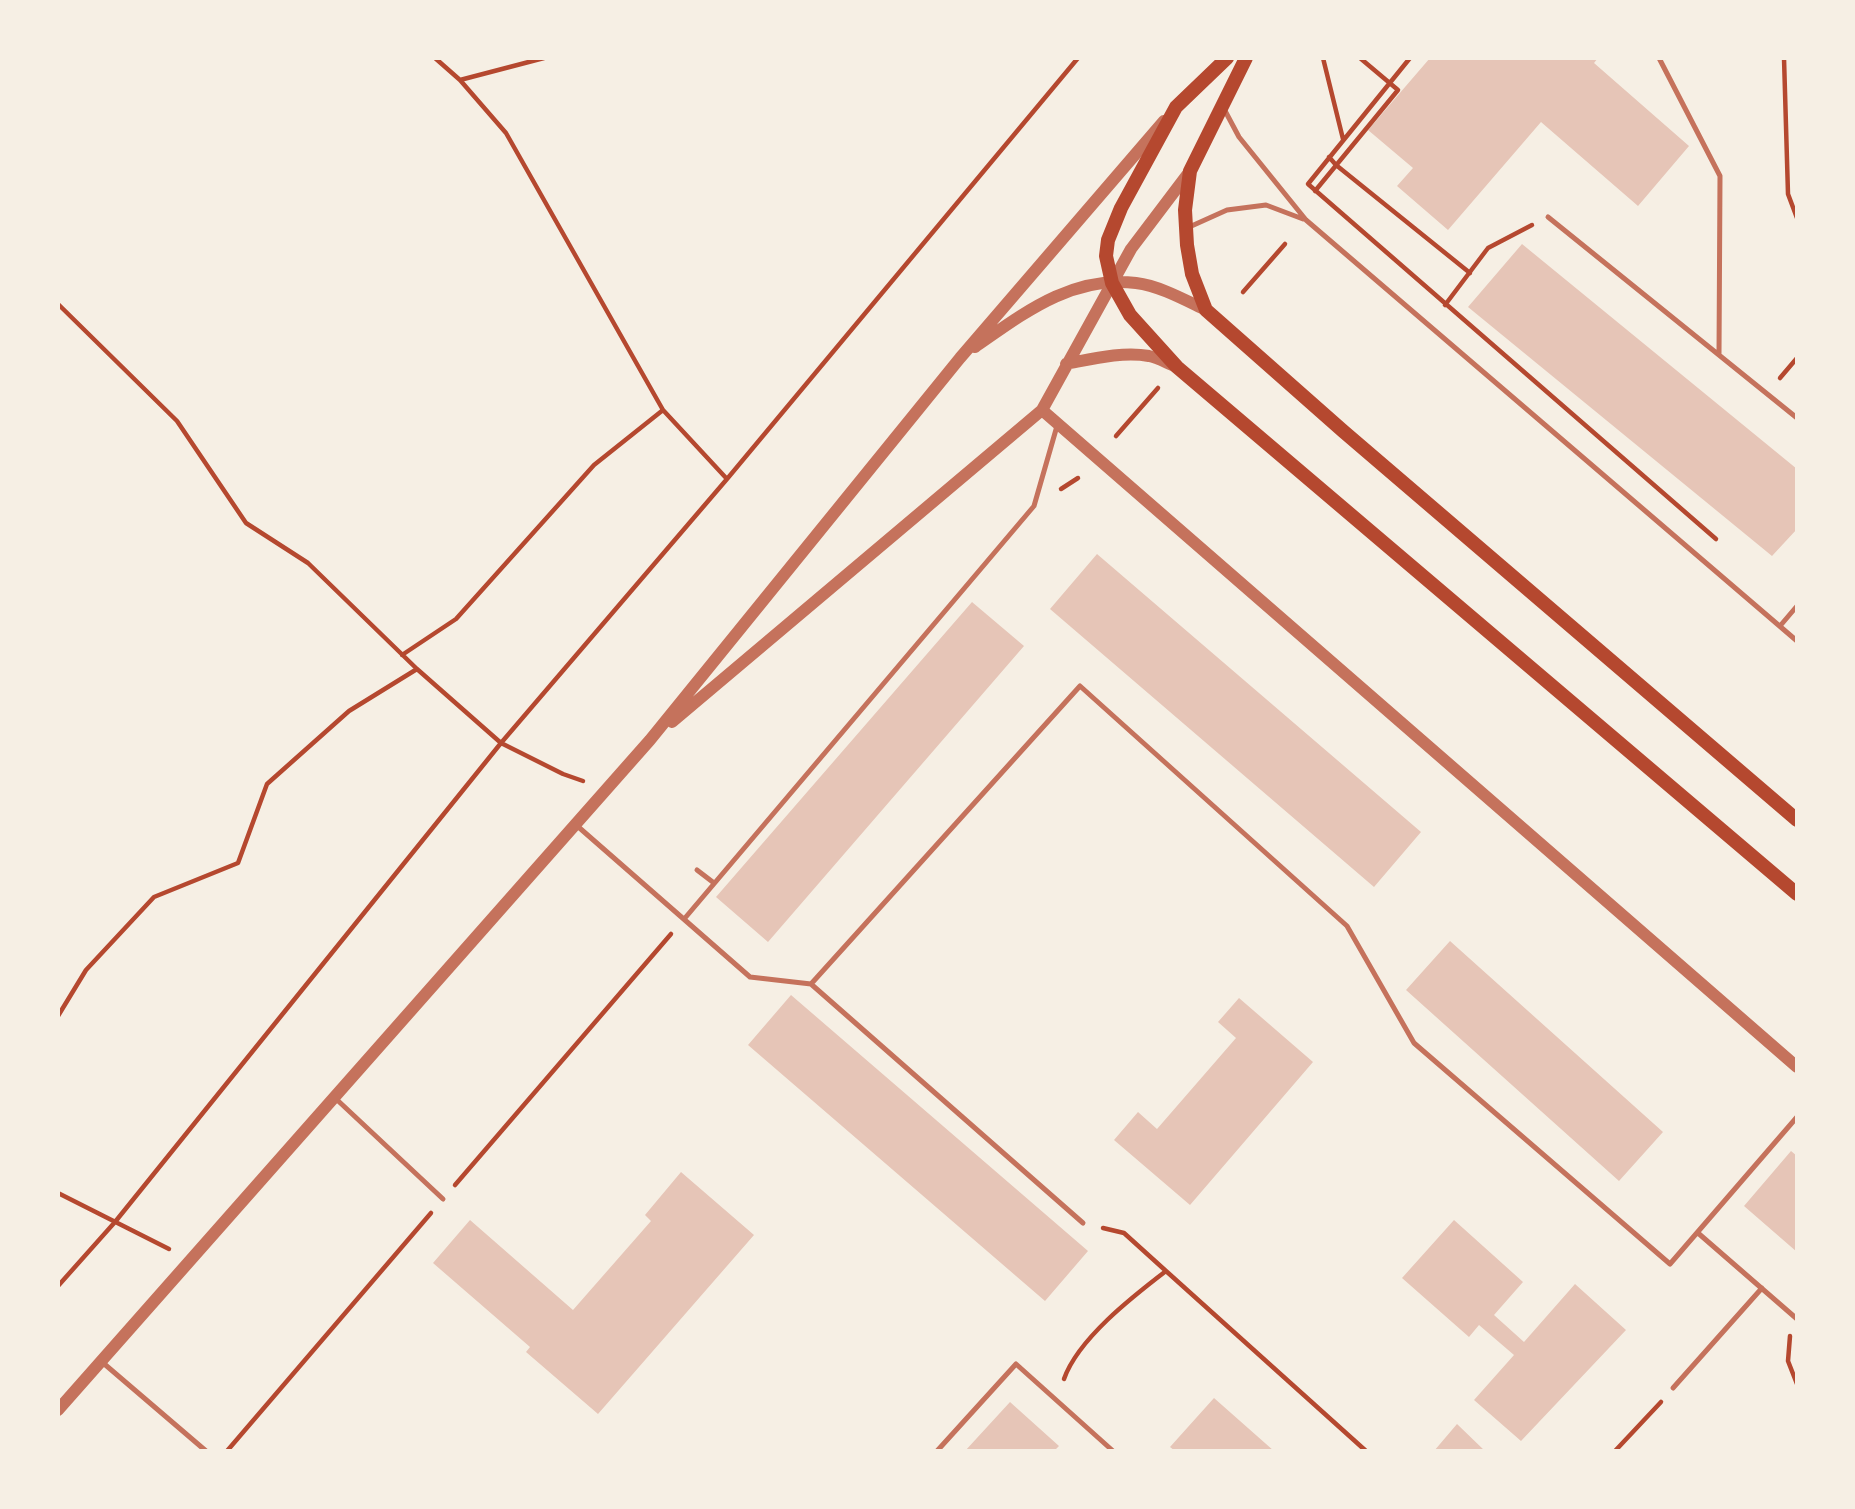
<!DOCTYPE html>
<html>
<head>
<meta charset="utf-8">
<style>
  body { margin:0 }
  #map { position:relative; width:1855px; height:1509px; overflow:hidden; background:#f6efe4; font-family:Montserrat,sans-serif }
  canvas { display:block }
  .frame { position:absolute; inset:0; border:60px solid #f6efe4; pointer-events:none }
</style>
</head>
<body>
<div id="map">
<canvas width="1855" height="1509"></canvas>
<div class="frame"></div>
</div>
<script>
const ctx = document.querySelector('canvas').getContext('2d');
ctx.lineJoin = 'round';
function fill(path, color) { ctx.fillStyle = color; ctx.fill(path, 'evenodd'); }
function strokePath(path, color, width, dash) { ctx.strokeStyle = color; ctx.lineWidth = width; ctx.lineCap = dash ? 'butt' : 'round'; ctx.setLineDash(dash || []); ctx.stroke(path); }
fill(new Path2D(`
  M1430,58H1598L1594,63L1689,146L1638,206L1541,122L1448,230L1397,186L1413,168L1368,130Z
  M1522,244L1797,469V529L1772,556L1468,307Z
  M1097,554L1421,832L1374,887L1050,609Z
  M972,602L1024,646L768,942L716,897Z
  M1450,941L1663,1132L1619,1181L1406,990Z
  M791,995L1088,1251L1045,1301L748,1045Z
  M1239,998L1313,1062L1190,1205L1114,1140L1138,1112L1157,1129L1236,1038L1218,1022Z
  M1791,1151L1797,1156V1252L1744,1206Z
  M681,1172L754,1235L598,1414L526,1352L530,1347L433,1263L470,1220L573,1310L651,1221L645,1215Z
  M1454,1220L1523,1282L1494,1315L1524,1342L1575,1284L1626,1330L1521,1441L1474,1400L1514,1355L1479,1325L1469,1337L1402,1278Z
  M1214,1398L1274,1451H1175L1170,1447Z
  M1010,1402L1059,1446L1054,1451H965Z
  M1457,1424L1485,1451H1434Z`), '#e6c5b7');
strokePath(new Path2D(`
  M435,58L460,80L506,133L663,410L727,479
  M1323,58L1343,139
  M1410,58L1308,184L1716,539
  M1784,58L1788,194L1797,218
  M460,80L544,58
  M1329,157L1336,165L1470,273
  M1315,191L1398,90L1360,58
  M1243,292L1285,244
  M58,304L177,421L246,523L308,563L417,669L501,743L563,774L583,781
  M1445,305L1488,248L1532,225
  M1780,378L1797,358
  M1116,436L1158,388
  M1061,489L1078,478
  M402,655L456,619L594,465L663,410
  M58,1016L86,970L154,897L238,863L267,784L349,711L417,669
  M455,1185L671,934
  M58,1193L169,1249
  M1166,1271L1366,1451
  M58,1286L115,1222L501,743L727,479L1078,58
  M1790,1336L1788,1361L1797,1384
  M1064,1379C1078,1339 1132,1297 1166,1271L1124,1233L1103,1228
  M227,1451L431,1213
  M1615,1451L1661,1402`), '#b5482f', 4.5);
strokePath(new Path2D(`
  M1659,58L1720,176L1719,354
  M1223,107L1239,137L1306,220L1797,641
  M1548,217L1797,418
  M1187,228L1227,210L1266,205L1303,219
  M1780,626L1797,606
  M575,824L750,977L811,984
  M697,870L714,883
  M685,918L1034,506L1057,426
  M334,1097L443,1199
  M1083,1223L811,984L1080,686L1347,926L1414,1043L1670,1264L1797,1117
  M1698,1233L1797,1319
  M102,1362L206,1451
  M1673,1388L1762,1288
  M937,1451L1016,1364L1113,1451`), '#c5725c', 5);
strokePath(new Path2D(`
  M975,347C1024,313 1072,275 1136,283C1160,286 1185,300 1206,310
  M1066,364C1092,359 1123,351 1149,356C1158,358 1167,363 1175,366
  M1042,410L1797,1067
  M672,722L1042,410L1131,249L1190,171
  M58,1410L650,740L960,358L1164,121`), '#c5725c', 12);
strokePath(new Path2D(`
  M1227,58L1176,107L1121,208L1108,240L1106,256L1112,283L1130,315L1177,367L1797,894
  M1246,58L1190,171L1185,210L1187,245L1192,274L1206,310L1343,431L1797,820`), '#b5482f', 14);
</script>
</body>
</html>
